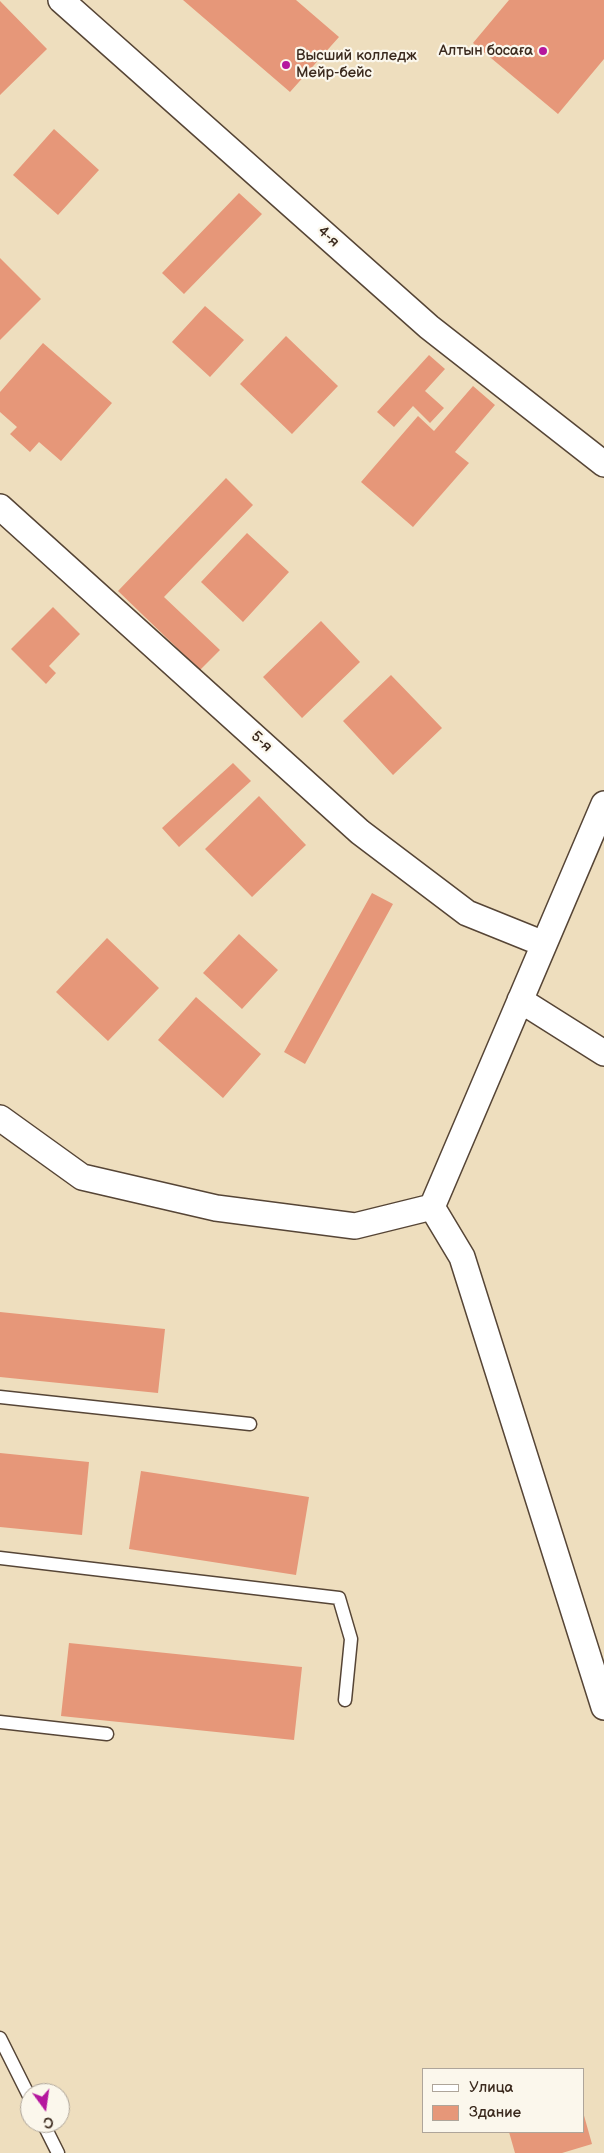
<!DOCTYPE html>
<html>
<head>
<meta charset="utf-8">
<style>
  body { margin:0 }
  #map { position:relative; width:604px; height:2153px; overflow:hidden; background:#eedebe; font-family:"Balsamiq Sans",sans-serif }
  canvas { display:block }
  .legend { position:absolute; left:422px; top:2068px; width:162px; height:65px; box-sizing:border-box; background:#fbf7ec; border:1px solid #aea59a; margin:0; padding:6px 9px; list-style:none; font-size:15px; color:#3b2a1e }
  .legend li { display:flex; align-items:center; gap:10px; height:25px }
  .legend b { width:25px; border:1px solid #aea59a }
  .north { position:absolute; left:20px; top:2083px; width:50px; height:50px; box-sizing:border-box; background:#fbf7ec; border:1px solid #aea59a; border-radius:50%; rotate:166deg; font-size:14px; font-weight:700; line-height:20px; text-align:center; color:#3b2a1e }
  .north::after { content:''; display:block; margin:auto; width:18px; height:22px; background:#b5179e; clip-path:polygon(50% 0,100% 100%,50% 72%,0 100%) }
</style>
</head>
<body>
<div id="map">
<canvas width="604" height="2153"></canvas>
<ul class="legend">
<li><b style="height:6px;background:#fff"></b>Улица</li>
<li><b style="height:14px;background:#e69779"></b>Здание</li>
</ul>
<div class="north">С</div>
</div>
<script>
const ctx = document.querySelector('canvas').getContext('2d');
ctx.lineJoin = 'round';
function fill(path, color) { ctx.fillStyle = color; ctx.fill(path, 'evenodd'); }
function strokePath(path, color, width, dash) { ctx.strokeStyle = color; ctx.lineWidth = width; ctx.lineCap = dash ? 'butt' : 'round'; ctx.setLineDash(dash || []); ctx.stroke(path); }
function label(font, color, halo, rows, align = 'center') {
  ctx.font = font + ' "Balsamiq Sans",sans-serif'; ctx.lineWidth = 4.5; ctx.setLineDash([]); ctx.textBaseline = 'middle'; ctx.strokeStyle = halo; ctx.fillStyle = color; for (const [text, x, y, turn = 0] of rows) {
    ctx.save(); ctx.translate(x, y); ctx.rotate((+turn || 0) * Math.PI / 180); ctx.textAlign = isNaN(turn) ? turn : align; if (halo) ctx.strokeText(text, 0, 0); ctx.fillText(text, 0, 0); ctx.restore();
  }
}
fill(new Path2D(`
  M183,0H296L339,37L290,92Z
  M509,0H604V59L558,114L473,43Z
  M0,1L47,49L0,95Z
  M54,129L99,170L58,215L13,175Z
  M239,193L262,214L184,294L162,273Z
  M0,258L41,299L0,340Z
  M205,306L244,340L210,377L172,342Z
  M286,336L338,386L292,434L240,384Z
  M43,343L112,403L61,461L39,442L30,452L10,434L17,427L0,412V392Z
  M429,355L445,369L425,391L444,408L430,423L413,406L394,427L377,412Z
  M473,386L495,405L455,452L469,463L413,527L361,482L418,416L434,431Z
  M226,478L253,505L164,597L220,650L200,670L118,591Z
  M247,533L289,572L243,622L201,582Z
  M53,607L80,634L49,666L56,673L46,684L11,649Z
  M321,621L360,662L302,718L263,677Z
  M391,675L442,728L393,775L343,721Z
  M233,763L251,781L179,847L162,828Z
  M259,796L306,845L252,897L205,849Z
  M372,893L393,904L305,1064L284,1052Z
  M239,934L278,970L242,1009L203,973Z
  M107,938L159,988L108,1041L56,992Z
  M196,997L261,1054L223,1098L158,1040Z
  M0,1312L165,1329L158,1393L0,1377Z
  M0,1453L89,1462L82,1535L0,1527Z
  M141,1471L309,1497L296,1575L129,1549Z
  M69,1643L302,1667L294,1740L61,1716Z
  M583,2112L592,2144L562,2153H515L509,2132H583Z`), '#e69779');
const lane = new Path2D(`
  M0,1397L250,1424
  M0,1558L339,1598L351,1639L345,1700
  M0,1722L107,1734
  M0,2038L30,2098
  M43,2123L58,2153`);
const street = new Path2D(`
  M61,0L429,327L604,464
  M0,507L360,832L467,913L544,944
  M520,1000L604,1053
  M0,1118L82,1177L216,1208L355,1226L432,1207
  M432,1207L462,1257L604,1707
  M432,1207L604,804`);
strokePath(lane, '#564536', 15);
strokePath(street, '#564536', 28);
strokePath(lane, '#fff', 12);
strokePath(street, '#fff', 25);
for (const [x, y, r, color] of [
  [543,51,5,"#b5179e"],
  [286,65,5,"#b5179e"]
]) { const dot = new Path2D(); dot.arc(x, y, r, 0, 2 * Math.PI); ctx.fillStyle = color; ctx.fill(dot); strokePath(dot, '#fbf7ec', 2); }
label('15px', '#3b2a1e', '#fbf7ec', [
  ["Алтын босаға",533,51],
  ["Высший колледж",296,56,"left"],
  ["Мейр-бейс",296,73,"left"]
], 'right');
label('15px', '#3b2a1e', '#fbf7ec', [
  ["4-я",328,237,42],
  ["5-я",261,742,42]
]);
</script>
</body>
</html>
